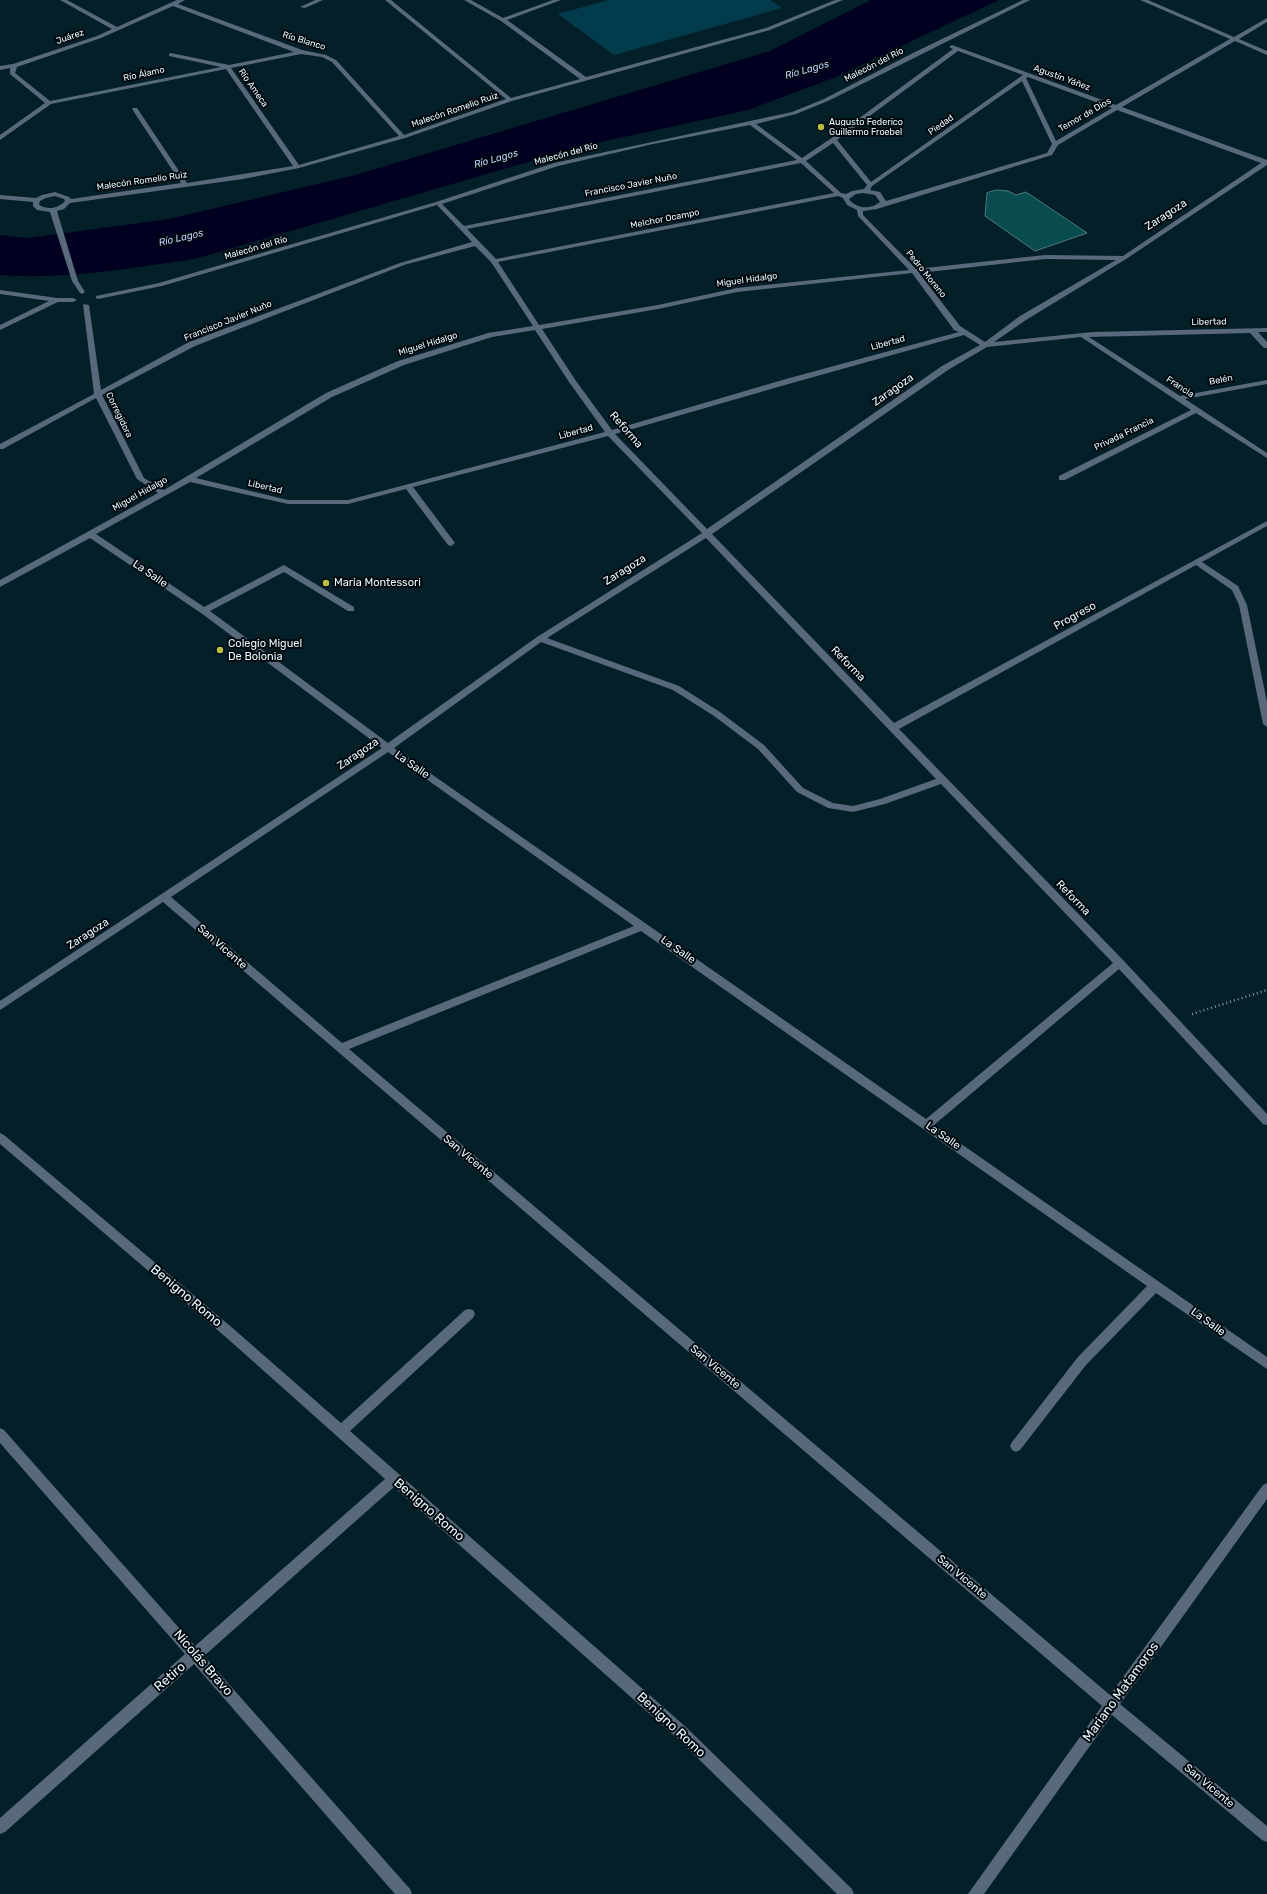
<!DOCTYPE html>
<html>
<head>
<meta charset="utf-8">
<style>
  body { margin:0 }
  canvas { display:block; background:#032029 }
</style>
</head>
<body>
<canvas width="1267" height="1894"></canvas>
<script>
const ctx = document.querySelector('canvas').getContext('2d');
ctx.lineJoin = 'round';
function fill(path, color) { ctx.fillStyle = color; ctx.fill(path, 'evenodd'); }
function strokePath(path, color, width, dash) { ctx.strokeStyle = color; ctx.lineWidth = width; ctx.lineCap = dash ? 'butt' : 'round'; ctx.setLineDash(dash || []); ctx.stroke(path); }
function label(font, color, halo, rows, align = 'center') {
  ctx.font = font + ' Rubik,sans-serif'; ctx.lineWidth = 4; ctx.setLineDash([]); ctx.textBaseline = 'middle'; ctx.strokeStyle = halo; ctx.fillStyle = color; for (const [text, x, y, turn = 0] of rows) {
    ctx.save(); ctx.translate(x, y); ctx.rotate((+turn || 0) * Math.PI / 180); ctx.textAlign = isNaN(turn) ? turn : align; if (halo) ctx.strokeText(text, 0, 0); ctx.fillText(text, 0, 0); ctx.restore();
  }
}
fill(new Path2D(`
  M608,0H770L782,8L614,55L558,14Z`), '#023b4b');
fill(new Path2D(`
  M871,0H999L836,77L748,110L583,146L195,259C131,268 65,280 0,275V235L27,238L169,219L355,175L770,51Z`), '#010020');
const building = new Path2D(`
  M997,190L1008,191L1016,195L1026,192L1087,233L1035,251L985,216L987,193Z`);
fill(building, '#094c4f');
strokePath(building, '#4e7a7d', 1);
strokePath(new Path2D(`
  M1192,1014L1267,990`), '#80979e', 2.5, [1, 3]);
fill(new Path2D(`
  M60,0H67L117,27L177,0H185L178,4L302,50L326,55L336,60L404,135L506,99L385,0H391L511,98L580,79L501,21L464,0H471L503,18L553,0H561L507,20L586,77L766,28L835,0H843L770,30L512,101L405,138L299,168L243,179L70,203L64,209L57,211L78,281L85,292L82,294L80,293L72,281L50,212L37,210L33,206V202L0,199V195L36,198L42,195L55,192L69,197L71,199L181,183L132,109L133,108H137L187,183L293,166L226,69L51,104L0,140V135L45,103L10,74V68L0,70V66L13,64L97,36L112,29ZM173,6L294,52L229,65L171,53L169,54V56L221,67L50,101L15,73L17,67L101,38ZM301,54L322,57L332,62L399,136L299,165L231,68ZM55,196L64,199L65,201C58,209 48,210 39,205L40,201L46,198Z
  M315,0H323L305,8L300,7Z
  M1023,0H1030L828,101L796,114L756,124L802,158L839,133L953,49L949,47L952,45L1116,105L1230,39L1140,0H1148L1234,37L1267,18V22L1239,39L1267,51V55L1235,41L1122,107L1267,160V165L1126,259L1026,320L994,342L1093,332L1267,328V332H1258L1267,342V348H1264L1250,333L1089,337L1180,396L1267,380V384L1185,399L1267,453V458L1196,413L1065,480H1059V476L1191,410L1081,337L987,347L948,370L712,534L894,723L1267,521V526L1202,562L1238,586L1247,605L1267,702V727L1263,724L1239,605L1232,590L1196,565L899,729L1123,960L1267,1114V1125L1263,1124L1119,969L934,1125L1267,1357V1369L1156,1293L1086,1365L1020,1450L1016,1452L1012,1450L1010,1446L1012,1442L1078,1357L1147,1286L641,931L349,1049L1110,1695L1263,1485L1267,1483V1499L1120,1704L1267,1826V1842L1262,1840L1112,1715L984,1894H968L1102,1706L163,902L0,1010V1001L382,748L201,613L90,538L0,587V580L158,493L137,479L96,398L3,449H0V444L94,394L83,304L89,305L101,390L189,342L400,263L472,242L437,205L162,286L98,299L96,298V296L159,283L436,202L554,163L792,112L824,99L913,53ZM958,51L1023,75L871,182L837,140ZM1028,77L1112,108L1056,141L1026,78ZM1022,81L1052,144L1047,153L886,201L880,192L870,190L872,186ZM1117,110L1261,163L1123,256L1045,255L916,269L863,215V211L877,209L1052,155L1058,145ZM750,125L797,160L464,226L442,204L558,166L653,144ZM833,143L867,185L864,189L852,191L846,194L841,193L806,161ZM801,163L834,193L496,259L467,229ZM863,193L875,195L880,202C871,210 856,209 849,199L856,194ZM838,196L843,198L847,205L857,210L858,216L909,270L737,288L658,305L539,325L498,262ZM475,246L491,262L533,326L488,333L398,361L326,393L164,490L144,478L102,395L195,346L404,265ZM1045,259L1116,260L1020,316L985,342L960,326L919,273ZM912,273L954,330L959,332L786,379L612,430L576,381L542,329L658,309L737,292ZM535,330L569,382L605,432L348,500H288L196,478L332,397L404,365L492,337ZM964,335L980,345L942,366L707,529L615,434L792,383ZM608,436L702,533L537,637L388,743L210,611L284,572L348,611H354V607L284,565L204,607L96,534L190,482L288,504H348L406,489L448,545L451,546L455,543L413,487ZM706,538L936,779L880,799L853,806L833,803L803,788L764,745L720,712L679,686L547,638ZM541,642L673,690L714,716L758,749L797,792L828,808L853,812L885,804L941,784L1113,963L926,1119L394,748ZM388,752L634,926L342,1043L171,897Z
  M0,290L57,298H73L77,300L73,302H58L0,330V325L49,301L0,294Z
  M0,1133L4,1135L236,1331L341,1423L465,1310L469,1309L473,1310L475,1314L473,1318L350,1431L687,1728L852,1889L854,1894H837L677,1738L394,1487L204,1656L410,1889L412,1894H395L194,1664L5,1832L0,1834V1818L185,1654L0,1443V1428L4,1430L195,1646L385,1479L228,1339L0,1144Z`), '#57697a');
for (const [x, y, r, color] of [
  [821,127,4,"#bcbf44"],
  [326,583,4,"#bcbf44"],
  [220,650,4,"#bcbf44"]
]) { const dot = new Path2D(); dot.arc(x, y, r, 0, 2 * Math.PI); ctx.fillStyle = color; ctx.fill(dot); strokePath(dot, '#00080d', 1.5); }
label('9px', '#e7f8fe', '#00080d', [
  ["Juárez",70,37,-19],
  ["Río Blanco",304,41,17],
  ["Malecón del Río",874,65,-27],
  ["Río Álamo",144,74,-12],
  ["Agustín Yáñez",1062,78,20],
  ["Río Ameca",253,88,55],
  ["Malecón Romelio Ruiz",455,110,-19],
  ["Temor de Dios",1085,115,-30],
  ["Piedad",941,125,-35],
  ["Malecón del Río",566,154,-15],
  ["Malecón Romelio Ruiz",142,181,-8],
  ["Francisco Javier Nuño",631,185,-11],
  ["Melchor Ocampo",665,219,-11],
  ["Malecón del Río",256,248,-16],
  ["Pedro Moreno",926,274,51],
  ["Miguel Hidalgo",747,280,-8],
  ["Francisco Javier Nuño",228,321,-22],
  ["Libertad",1209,322,-1],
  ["Libertad",888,343,-15],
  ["Miguel Hidalgo",428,344,-17],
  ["Belén",1221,380,-11],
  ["Francia",1180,387,33],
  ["Corregidora",119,415,64],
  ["Libertad",576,432,-15],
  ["Privada Francia",1124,434,-26],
  ["Libertad",265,487,13],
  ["Miguel Hidalgo",140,494,-29]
]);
label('9px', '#e7f8fe', '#00080d', [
  ["Augusto Federico",829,122],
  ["Guillermo Froebel",829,132]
], 'left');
label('italic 10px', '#c0d2fd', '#00080d', [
  ["Río Lagos",807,70,-16],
  ["Río Lagos",496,159,-16],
  ["Río Lagos",181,238,-13]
]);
label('11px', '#e7f8fe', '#00080d', [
  ["Zaragoza",1166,215,-33],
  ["Zaragoza",893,390,-35],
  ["Reforma",626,430,49],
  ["Zaragoza",625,570,-32],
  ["La Salle",150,574,34],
  ["Progreso",1075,616,-29],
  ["Reforma",848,664,46],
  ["Zaragoza",358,754,-34],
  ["La Salle",412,765,35],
  ["Reforma",1073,898,46],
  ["Zaragoza",88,934,-33],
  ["San Vicente",222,947,41],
  ["La Salle",678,950,35],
  ["La Salle",943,1136,35],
  ["San Vicente",468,1157,40],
  ["La Salle",1208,1322,36],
  ["San Vicente",715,1367,40],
  ["San Vicente",962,1577,40],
  ["San Vicente",1209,1786,40]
]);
label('11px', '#e7f8fe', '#00080d', [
  ["Maria Montessori",334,583],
  ["Colegio Miguel",228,644],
  ["De Bolonia",228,657]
], 'left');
label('13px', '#e7f8fe', '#00080d', [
  ["Benigno Romo",186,1296,40],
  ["Benigno Romo",429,1510,41],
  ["Nicolás Bravo",203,1663,49],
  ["Retiro",170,1677,-41],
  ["Mariano Matamoros",1121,1692,-54],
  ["Benigno Romo",671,1725,43]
]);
</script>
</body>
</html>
